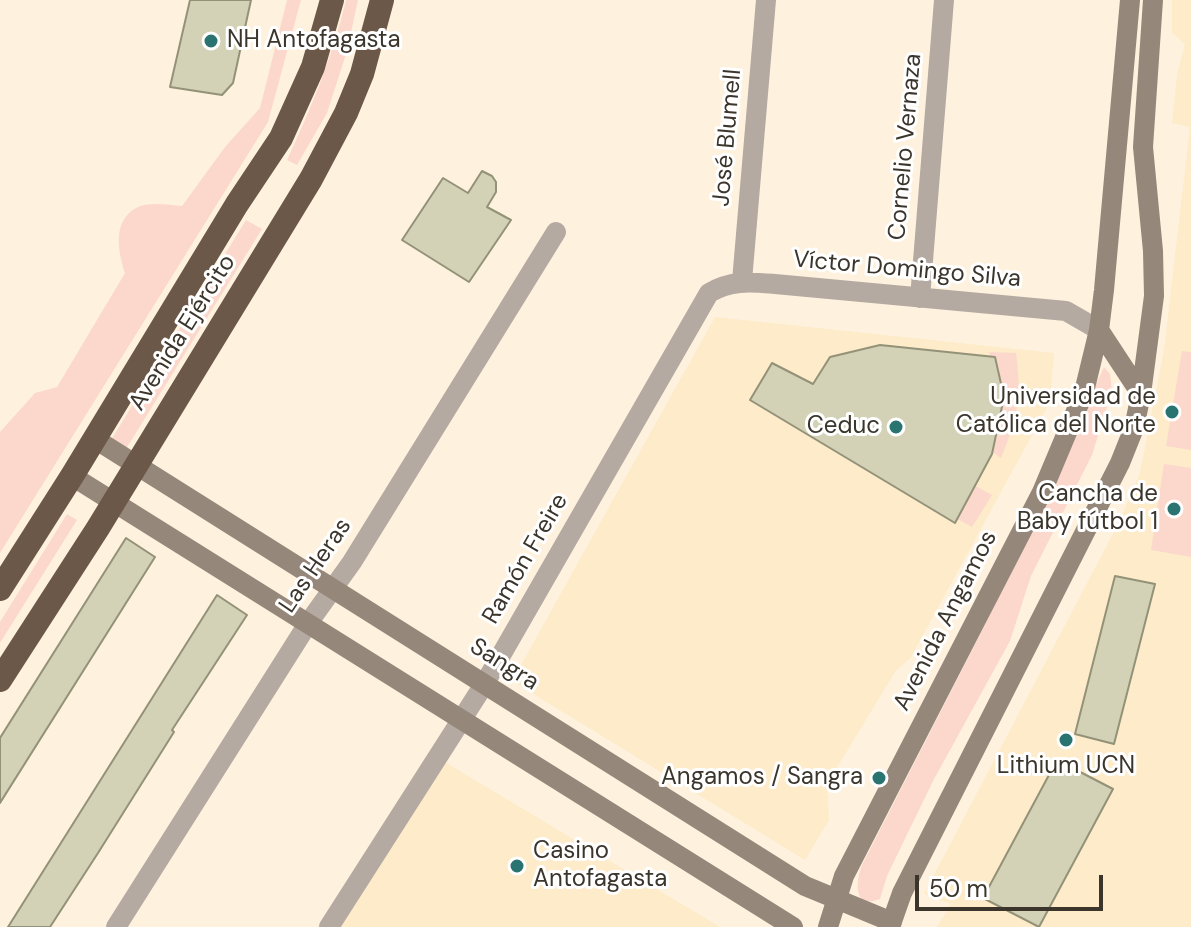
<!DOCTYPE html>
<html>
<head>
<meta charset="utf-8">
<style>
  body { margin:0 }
  #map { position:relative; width:1191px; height:927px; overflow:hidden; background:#fef2de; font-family:"DM Sans",sans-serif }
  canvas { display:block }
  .scale { position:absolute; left:915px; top:875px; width:188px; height:36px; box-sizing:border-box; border:4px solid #3b352c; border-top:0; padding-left:10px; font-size:24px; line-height:28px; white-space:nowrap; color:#3b352c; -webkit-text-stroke:6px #fff; paint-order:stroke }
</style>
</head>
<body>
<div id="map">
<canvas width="1191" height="927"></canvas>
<div class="scale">50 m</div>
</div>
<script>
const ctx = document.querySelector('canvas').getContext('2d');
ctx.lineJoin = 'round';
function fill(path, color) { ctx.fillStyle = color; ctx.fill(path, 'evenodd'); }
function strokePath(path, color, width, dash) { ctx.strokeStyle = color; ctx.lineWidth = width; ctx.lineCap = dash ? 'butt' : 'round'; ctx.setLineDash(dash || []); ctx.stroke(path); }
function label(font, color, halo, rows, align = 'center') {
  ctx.font = font + ' "DM Sans",sans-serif'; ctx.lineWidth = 6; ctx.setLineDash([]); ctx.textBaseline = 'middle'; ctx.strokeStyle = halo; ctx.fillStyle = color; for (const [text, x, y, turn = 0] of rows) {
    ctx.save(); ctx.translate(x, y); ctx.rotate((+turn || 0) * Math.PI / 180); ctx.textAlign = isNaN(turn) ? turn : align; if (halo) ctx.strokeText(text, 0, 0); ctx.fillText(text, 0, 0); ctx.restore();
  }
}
fill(new Path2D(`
  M1172,0H1191V927H937L951,904L924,894L1117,526L1140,473L1164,350L1190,127L1172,123L1177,75L1185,44L1172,33Z
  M715,317L1054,353L1050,402L911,657L895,672L827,784L829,820L805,860L512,681Z
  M443,761L720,927H340Z`), '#fdebca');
fill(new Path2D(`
  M287,0H301L268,122L0,553V432L35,393L57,387L125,273C118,252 112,221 136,208C149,201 168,205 182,206L225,147L260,108Z
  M346,0H358L347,51L327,113L297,165L287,160C311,108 333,56 346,0Z
  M246,220L262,229L126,449L111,440Z
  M1182,351L1191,352V450L1166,446Z
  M989,352L1016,353C1022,398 1018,417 1001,458L984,446L995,378Z
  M1104,367L1110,374L1112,391L1092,455L1031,576L1010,641L933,781L887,876L880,899C852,910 856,881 862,865L985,625Z
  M1164,464L1191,468V557L1151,550Z
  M972,484L992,495L972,527L954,517Z
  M67,514L77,520L0,643V622Z`), '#fcd8cc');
const building = new Path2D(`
  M190,0H251L233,83L222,95L170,87Z
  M482,171L492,176L496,182V192L487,207L511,220L469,282L402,240L443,178L468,193Z
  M880,345L995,357L1004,397L992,454L955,523L750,400L772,363L813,384L830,357Z
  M126,538L155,557L0,803V738Z
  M1115,576L1155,584L1114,744L1075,734Z
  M217,595L247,615L172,730L174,732L98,853L50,927H8Z
  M1057,760L1113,789L1039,927L983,898Z`);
fill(building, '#d3d1b6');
strokePath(building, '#939278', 2);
strokePath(new Path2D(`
  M742,281L766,0
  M920,298L944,0
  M116,927L309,622L352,562L556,232
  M329,927L485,683L709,293C731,280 750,282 775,284L1066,311L1099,330`), '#b5aaa2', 20);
strokePath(new Path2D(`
  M1099,330L1141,394
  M95,439L805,886L892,922
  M72,476L793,927
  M828,927L844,876L1042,492L1084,392L1099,330L1104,290L1130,0
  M890,927L902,893L1120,463L1134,428L1141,394L1154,296L1153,251L1143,147L1153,0`), '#96877b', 20);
strokePath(new Path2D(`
  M0,589L72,476L237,204L281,138L313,67L332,0
  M0,680L98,528L311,179L346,113L362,74L382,0`), '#6c5848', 24);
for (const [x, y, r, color] of [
  [211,41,8,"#297370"],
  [1172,412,8,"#297370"],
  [896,427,8,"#297370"],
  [1174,509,8,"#297370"],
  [1066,740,8,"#297370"],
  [879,778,8,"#297370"],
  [517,866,8,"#297370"]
]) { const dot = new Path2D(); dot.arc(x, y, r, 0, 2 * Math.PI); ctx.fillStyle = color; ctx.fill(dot); strokePath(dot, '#fff', 3); }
label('24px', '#3b352c', '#fff', [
  ["NH Antofagasta",227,41,"left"],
  ["Universidad de",1156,398],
  ["Católica del Norte",1156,426],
  ["Ceduc",880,427],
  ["Cancha de",1158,495],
  ["Baby fútbol 1",1158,523],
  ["Lithium UCN",1066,767,"center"],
  ["Angamos / Sangra",863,778],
  ["Casino",533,852,"left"],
  ["Antofagasta",533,880,"left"]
], 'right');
label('24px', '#3b352c', '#fff', [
  ["José Blumell",728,138,-85],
  ["Cornelio Vernaza",906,147,-85],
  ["Víctor Domingo Silva",907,270,5],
  ["Avenida Ejército",183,333,-58],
  ["Ramón Freire",526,559,-60],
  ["Las Heras",316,566,-56],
  ["Avenida Angamos",946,621,-63],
  ["Sangra",504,665,32]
]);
</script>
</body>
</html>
